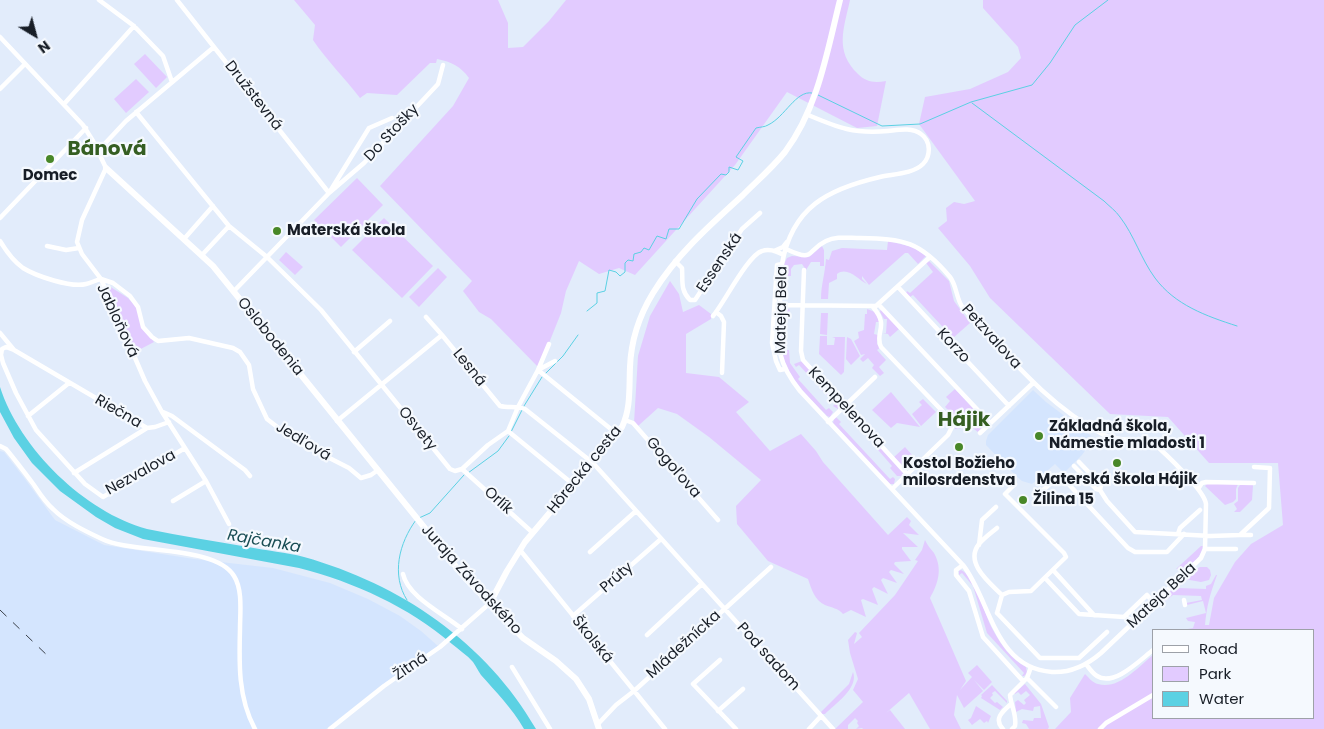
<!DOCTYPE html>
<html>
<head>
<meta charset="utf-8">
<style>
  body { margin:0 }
  #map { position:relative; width:1324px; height:729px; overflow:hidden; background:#e2ecfb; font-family:Poppins,sans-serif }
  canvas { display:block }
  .legend { position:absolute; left:1152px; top:629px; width:162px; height:90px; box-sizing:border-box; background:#f5f9fe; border:1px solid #9da1a8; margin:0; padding:6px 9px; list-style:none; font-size:15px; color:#181e27 }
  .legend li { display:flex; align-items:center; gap:10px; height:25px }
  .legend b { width:25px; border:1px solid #9da1a8 }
  .north { position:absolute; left:10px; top:10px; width:50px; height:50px; -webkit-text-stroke:4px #f5f9fe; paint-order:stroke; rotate:143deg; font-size:14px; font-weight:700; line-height:20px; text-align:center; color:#181e27 }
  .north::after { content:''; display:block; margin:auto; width:18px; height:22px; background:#181e27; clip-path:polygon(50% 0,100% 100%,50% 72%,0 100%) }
</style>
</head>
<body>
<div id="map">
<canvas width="1324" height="729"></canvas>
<ul class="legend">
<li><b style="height:6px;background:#fff"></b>Road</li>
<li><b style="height:14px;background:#e2cbff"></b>Park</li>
<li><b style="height:14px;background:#5bd1e3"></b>Water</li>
</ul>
<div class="north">N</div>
</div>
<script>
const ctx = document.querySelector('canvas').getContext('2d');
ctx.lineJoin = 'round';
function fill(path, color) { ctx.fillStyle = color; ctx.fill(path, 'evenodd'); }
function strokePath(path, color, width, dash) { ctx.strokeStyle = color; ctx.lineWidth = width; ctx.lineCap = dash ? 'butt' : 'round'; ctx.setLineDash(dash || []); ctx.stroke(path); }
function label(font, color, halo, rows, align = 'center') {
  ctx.font = font + ' Poppins,sans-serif'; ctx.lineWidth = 4.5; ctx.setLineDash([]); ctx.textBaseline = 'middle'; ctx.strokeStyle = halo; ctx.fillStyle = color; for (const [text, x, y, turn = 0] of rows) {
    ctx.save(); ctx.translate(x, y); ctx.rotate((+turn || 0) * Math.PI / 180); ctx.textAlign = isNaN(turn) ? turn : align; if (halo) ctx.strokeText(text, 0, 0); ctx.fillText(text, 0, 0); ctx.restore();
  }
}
fill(new Path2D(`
  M1033,390L1046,402L1094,438L1082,455L1064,473L1055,464L1032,484L1022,481L1016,476L986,445V441L988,435Z
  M0,451L4,452L25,479L55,520L104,545L194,559L273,568L330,583L368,599L400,616L421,631L438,646L379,687L326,729H0Z`), '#d4e5fe');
fill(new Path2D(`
  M294,0H498L508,23V48L523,47L549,21L566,0H850C844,28 834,51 858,74C866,82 874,83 886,81L877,126L857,128L787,92L735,165L635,275L619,268L599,274L579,261L566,291L561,313L539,368L491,319L479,312L463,291L472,281L380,186L453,106L469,78C460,66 452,62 437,59L436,63H430L397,95L367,93L360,98C345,78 327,61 313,40L315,25Z
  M983,0H1324V729H1055L1071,712L1070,698L1085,674C1089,678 1093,683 1098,684C1119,690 1138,667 1153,655V718H1313V630H1182L1193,628L1195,622L1188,621L1186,618L1206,613L1203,601L1187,605L1186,603L1202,600L1201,596L1173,595L1155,609L1153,607L1176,586L1178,588L1206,589V586L1211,584L1216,575H1217C1210,595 1207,604 1205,625H1209L1214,598L1235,562L1251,544L1283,525L1278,463H1209L1168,417L1110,414L990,298L970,266L938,228L947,221L946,208L954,202L964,204L975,201L919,124L925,97L970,89L1008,72L1021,58L1018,47L983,8Z
  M145,54L167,77L156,88L134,64Z
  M136,79L149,92L126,113L114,99Z
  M357,178L383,205L341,247L314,220Z
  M384,218L433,266L402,298L352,250Z
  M888,241L913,247L926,256L918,264L908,253H905L869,285L862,276V279L867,284C858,280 848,266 837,274V279L829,283L828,299H821C821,285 825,274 826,259L829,260L832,251L842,248L887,250Z
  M822,246L824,250V266H820V262H811L806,270L802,264L794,265L791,269V276H788L787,287V274H786L784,264L787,258L792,256L809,257Z
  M286,252L303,267L295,275L279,260Z
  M929,261L949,281L954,301L970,323L953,338L913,295L910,297L906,293L907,291L910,293L933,272L926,263Z
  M438,268L447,277L419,307L409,297Z
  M670,281L679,294L683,312L699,305L711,314V319L686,334V373L719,377L749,402L736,412L770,451L801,434L816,451L823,462L888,535L907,517L911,521L909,525L919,535L903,533L918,547H902V549L911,561L895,562L894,564L904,574L891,570L889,572L897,583L883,578L881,580L888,594L874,587L872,589L878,605L863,599L861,600L866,617L851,610L843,614C838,608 832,608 825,605C815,601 811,588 808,579L768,561L737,524L736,506L761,480L709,437L677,414L658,408L638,426L634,423L638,356L650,316Z
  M109,286L128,298L137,308L142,327L154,342L135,352L110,297L108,287Z
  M789,309L790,311L787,312L786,350H789L790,363L800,377L798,379L826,410L829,408L833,412L830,417L827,416C810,398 787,378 782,352C779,340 782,325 782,312Z
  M867,309L875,312L880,322H876L874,334L878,335L877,344L880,348L877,350L886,360L879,367L884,373L880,376L872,368L874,365L868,358L863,362L860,359L865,354L861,355L854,341L859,338L858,332L864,330L865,314H867Z
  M881,309L899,329L890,337L888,334L883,333H886L887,319H884L880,312Z
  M821,313H828L827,335L820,334Z
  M820,336H827V345H834L835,338L832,337H845L844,372L841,375L819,354Z
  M847,337L851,339L860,356L851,365L846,359Z
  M802,361L840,404V407L838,409L833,406L835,404L799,365L796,367L794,364Z
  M955,389L984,420L983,428L978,432L971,427L955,429V421L951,417L953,415L945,407L950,401L946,397Z
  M891,392L920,427L897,423L891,428L872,410Z
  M923,399L936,412L921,426L912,414L922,405L919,402Z
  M836,417L841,422L839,424L890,479L893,477L895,479L894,484H890L833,423L834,419Z
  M875,441L903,473L902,476H897L890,468L892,466L872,443Z
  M905,447L913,456L903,466L894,457Z
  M1207,484H1238L1236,489V499L1233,502L1225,505L1205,486Z
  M1240,485H1253L1252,500L1240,512H1234L1237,509L1234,504L1238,501V488Z
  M925,540C927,545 931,549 934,553C943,569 938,584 930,598L966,681L960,690L972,677L968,673L977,665L992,682L984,690L974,680L983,691L964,708L957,695L954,715L961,729H930L909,693L886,713L890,710L905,729H863L862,728L856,729L859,726L857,723L858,721L855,718L848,725V729H835L863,702L853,690L858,679L850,653L848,640L855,632L857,633L854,644L862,637L859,633L895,595L918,561L915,560L922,550Z
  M1201,546H1203C1200,560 1190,568 1176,569Z
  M1200,567H1207L1210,570L1211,575L1209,580L1201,582L1184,579L1194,570Z
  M961,570C975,576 985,616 993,630C1001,645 1011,659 1026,667L1027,673L1024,676H1022L1024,673L987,633L973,586L962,573L959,575V571Z
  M853,672C859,688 835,704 825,714H822L821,712L849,684Z
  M1025,684L1041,704L1049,727L1048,729H1029L1026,724L1018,722L1022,723L1023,720L1033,721L1034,718H1041L1040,706L1034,707L1033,711L1022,709L1016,712L1015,702L1018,700L1024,705L1026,703L1024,700L1030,695L1026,691L1021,695L1018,692L1015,694L1014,693Z
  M992,685L1007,701V703L995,691L992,693L993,695L990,698L995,703L997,702L1003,707L1000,710L981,698L982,696L981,695Z
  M976,706L991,716L988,723L987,721L984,723L980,719L972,725L968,720L971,718Z`), '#e2cbff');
fill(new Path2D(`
  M0,387C20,449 85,512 147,529C181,536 215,541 248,547C267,551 286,552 304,557C400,584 486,642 536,729H524C512,708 496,692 481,675C478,671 476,666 473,662C467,655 459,650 452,644C409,607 354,582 299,568L143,539L115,528L96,517L60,491L32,463L14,438L0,412Z`), '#5bd1e3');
strokePath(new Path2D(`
  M818,95L882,126L920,124L971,102L1032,85L1050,63L1075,25L1108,0
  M972,103L1104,201C1109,206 1116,211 1120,217C1134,235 1141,259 1155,278C1175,305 1206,316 1237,326
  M587,311L597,303V293L605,291L609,270L616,272L620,276L625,272V263L628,260L633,261L634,254L641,252L644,248L649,250L657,236L666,239L669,229H679L697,199L721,174L726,175L729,172V167L738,170L743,161L736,157L756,128C760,127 765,127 768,125C785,117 796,90 812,93
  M545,374L563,356L578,335
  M511,432L524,406L542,377
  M468,473L498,451L509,436
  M419,518L430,513L464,475
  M407,600C391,575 399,543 416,520`), '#5bd1e3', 1);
strokePath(new Path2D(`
  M99,0L134,26L163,56L172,82
  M177,0L329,193L369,128L392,118
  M0,37L83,125L93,141L106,168L82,220L77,242L82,254L101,279L113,283L130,296L138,307L143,327L152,337L158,341L189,338L233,348L240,352L249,365L253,389L267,419L294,440L349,468L361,478L371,475L378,470
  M0,89L25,64
  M64,104L134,26
  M136,112L229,226L267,257L321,310L450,469L455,471L462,469L488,445L508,431L518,407L538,370L549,344
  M98,151L126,121L214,47
  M0,218L86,128
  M184,239L213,206
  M0,241C6,251 13,261 23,268C36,276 71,288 86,284C91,283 96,280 101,279L145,381L162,412L206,481L229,524
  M47,246L66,250L79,248
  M786,249C816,263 805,251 826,241C836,236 848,238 860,238C904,239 920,241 950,277C957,286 956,299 963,308C1007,354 1047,405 1104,435C1118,442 1138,438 1153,443C1165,453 1205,491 1206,504L1205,549L1201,558L1101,653C1087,665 1071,673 1052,672C994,668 991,601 963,565L800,391C773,357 779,342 780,302C781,289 779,276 782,264C792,207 828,189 880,177C893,174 913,174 923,164C931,156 931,141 921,134C912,127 898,130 888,131C853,134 839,128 808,115
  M774,251L783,247L787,242
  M202,255L229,226
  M675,261L682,268C683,281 680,290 690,300H695L742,229L760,213
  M782,264L777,265L772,343L776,361L780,370L785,369
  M804,270L801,351L803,360L907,474
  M898,287L1009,406
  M234,291L329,193L364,163L438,84L443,65
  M780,305L876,306L930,257
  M879,305L990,423
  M873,307C890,327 874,332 881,347L949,418L952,427L948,435L892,489
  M716,312L721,316L724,322L722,373
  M713,316C724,303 748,255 762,251C770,248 777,252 784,255
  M426,317L442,335L500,406C508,408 517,406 525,409L593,463L833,729
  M0,333L14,350L147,428L155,427L169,422
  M14,350L6,347L2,349L1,355L3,363L16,393L36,430L85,484L103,497L185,448
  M354,352L390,321
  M555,361L538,370L617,434
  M163,412L172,416L245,470L250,476
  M28,416L69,383
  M625,420L633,423L718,520
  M337,421L442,335
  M828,422L875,377
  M508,431L574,485
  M980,433L1033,383
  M0,446L6,449C16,461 25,473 34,485C40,494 45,502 53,509C66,522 85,531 102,539C133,554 215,545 234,576C243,590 240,613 240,629C239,663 238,698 255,729
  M1079,462L1101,485L1100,490
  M1074,466L1096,489L1100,490L1107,501L1135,532L1211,536L1240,535L1269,508L1270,468L1254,467
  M462,469L533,533
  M74,473L147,428
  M1198,489L1202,483L1206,482L1254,483
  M1042,491L1060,475L1128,548L1135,552H1167L1184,534
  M173,501L206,481
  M997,528C991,533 984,538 979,544C964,563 990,583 1002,595L1009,592L1031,591L1066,557L1064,553L1005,494L1015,484
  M1178,534L1180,528L1200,510
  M1240,535H1251
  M979,545L982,520L996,507
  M1205,549H1236
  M520,550L665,729
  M590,552L636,511
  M963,565L956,570V575L969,591L983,637L1023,681
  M1053,570L1094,615
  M403,574C408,597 444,614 462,629
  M1045,578L1079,614L1124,617L1135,621
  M1184,600L1185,605
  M997,613L1040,658H1079L1107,632
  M997,613L1002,595
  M573,616L661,539
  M1124,617L1147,595L1154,603
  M647,635L702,584
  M720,660L693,684L736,729
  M1086,664C1089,668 1092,673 1097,676C1114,687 1140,660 1153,650
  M512,667L550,729
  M1027,678L1056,707
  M718,711L743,689
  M598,724L616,705L634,691L771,567
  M330,729L384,686L440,647L490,603
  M809,729L821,716
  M1003,729C993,719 1003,711 1011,704
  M1012,729L1015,726C1017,715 1011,706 1010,695L1027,678L1031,667
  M1100,729L1106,723L1153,695`), '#fff', 4.5);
strokePath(new Path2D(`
  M106,168L213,266L466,579L523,638L556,661L576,679L589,699L599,729
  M490,603L507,571L525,542L622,427C631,408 629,388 630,367C631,340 639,316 653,293C677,254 710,225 743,195C757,181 772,168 785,152C818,108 827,52 840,0`), '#fff', 6);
strokePath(new Path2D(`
  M0,610L51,659`), '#3a404a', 1, [9, 9]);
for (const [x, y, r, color] of [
  [50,159,5,"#488728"],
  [277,231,5,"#488728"],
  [1039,436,5,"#488728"],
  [959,447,5,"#488728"],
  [1117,463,5,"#488728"],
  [1023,500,5,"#488728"]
]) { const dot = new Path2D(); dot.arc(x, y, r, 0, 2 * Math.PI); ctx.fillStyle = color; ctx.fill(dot); strokePath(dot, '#f5f9fe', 2); }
label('15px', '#181e27', '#f5f9fe', [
  ["Družstevná",253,96,52],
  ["Do Stošky",392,133,-47],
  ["Essenská",720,263,-56],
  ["Mateja Bela",782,310,-89],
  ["Jabloňová",117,321,65],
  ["Oslobodenia",270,337,51],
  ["Petzvalova",991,337,48],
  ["Korzo",953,346,47],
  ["Lesná",469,368,51],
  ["Kempelenova",846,408,47],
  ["Riečna",118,412,30],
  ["Osvety",417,429,51],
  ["Jedľová",303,442,31],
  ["Gogoľova",673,468,49],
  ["Hôrecká cesta",585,470,-51],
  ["Nezvalova",141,473,-29],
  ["Orlík",498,501,42],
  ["Prúty",617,578,-41],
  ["Juraja Závodského",471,580,48],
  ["Mateja Bela",1162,596,-43],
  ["Školská",592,640,51],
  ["Mládežnícka",684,645,-42],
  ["Pod sadom",768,657,48],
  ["Žitná",411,667,-34]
]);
label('bold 15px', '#181e27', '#f5f9fe', [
  ["Domec",50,176],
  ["Materská škola",287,231,"left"],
  ["Základná škola,",1049,427,"left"],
  ["Námestie mladosti 1",1049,444,"left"],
  ["Kostol Božieho",959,464],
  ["milosrdenstva",959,481],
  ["Materská škola Hájik",1117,480],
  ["Žilina 15",1033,500,"left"]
]);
label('italic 16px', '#1a4e55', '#f5f9fe', [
  ["Rajčanka",264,542,10]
]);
label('bold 20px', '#355e22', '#f5f9fe', [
  ["Bánová",107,150],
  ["Hájik",964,421]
]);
</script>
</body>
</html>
